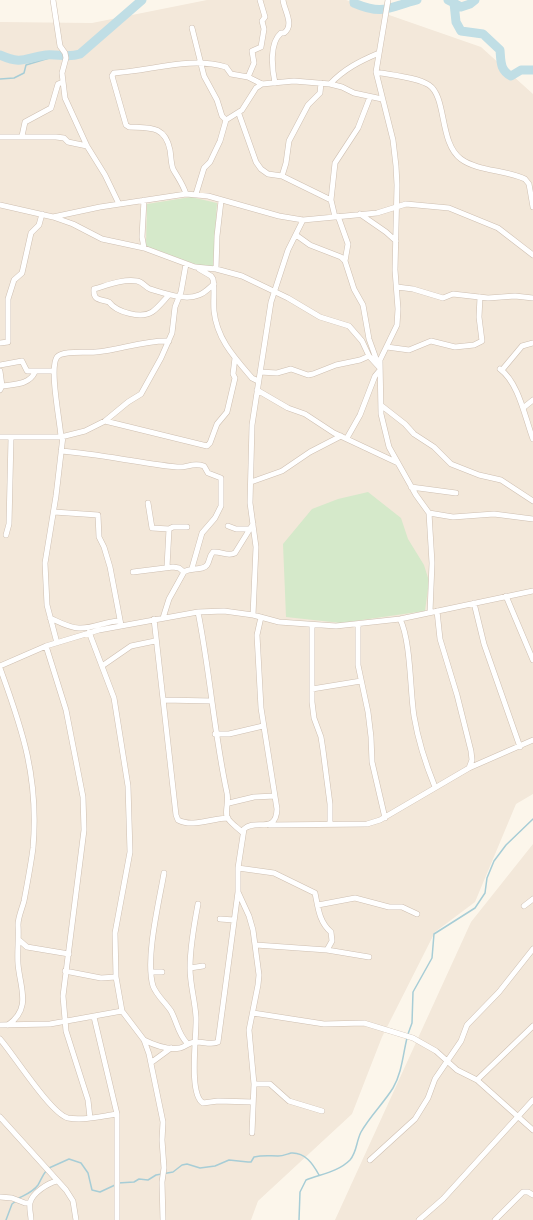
<!DOCTYPE html>
<html>
<head>
<meta charset="utf-8">
<style>
  body { margin:0 }
  canvas { display:block; background:#fcf6eb }
</style>
</head>
<body>
<canvas width="533" height="1220"></canvas>
<script>
const ctx = document.querySelector('canvas').getContext('2d');
ctx.lineJoin = 'round';
function fill(path, color) { ctx.fillStyle = color; ctx.fill(path, 'evenodd'); }
function strokePath(path, color, width, dash) { ctx.strokeStyle = color; ctx.lineWidth = width; ctx.lineCap = dash ? 'butt' : 'round'; ctx.setLineDash(dash || []); ctx.stroke(path); }
fill(new Path2D(`
  M207,0H346L481,47L533,94V794L516,804L475,902L435,932L382,1037L352,1114L258,1201L251,1220H0V22L92,23Z
  M533,844V1220H335L471,922Z`), '#f3e8da');
fill(new Path2D(`
  M191,197L217,203L213,266H200L146,246L147,204Z
  M368,492L401,518L408,539L424,565L429,581L425,611L341,623L286,617L283,544L312,509L338,499Z`), '#d5e9ca');
strokePath(new Path2D(`
  M0,79L14,78L24,73L26,65L56,56
  M408,1034L412,1023L413,992L432,958L434,934L475,908L485,893L487,878L494,861L506,845L533,819
  M49,1168L69,1159L81,1163L88,1173L92,1190L100,1192L115,1185
  M118,1183L134,1182L139,1179L148,1180L156,1175L173,1172L182,1165L187,1164L200,1168L215,1166L229,1160L248,1162H251L254,1157C263,1155 269,1156 278,1156C283,1156 287,1154 291,1153C305,1152 313,1164 319,1175
  M19,1198C25,1195 33,1192 38,1185C41,1180 42,1176 46,1171
  M6,1220L12,1204L16,1201
  M299,1220L300,1192L306,1180C321,1174 338,1172 350,1160C357,1152 356,1142 361,1132C370,1116 383,1104 393,1088C402,1073 403,1054 407,1038`), '#a7cdd6', 1.5);
strokePath(new Path2D(`
  M354,0V3C384,16 389,7 417,0
  M448,0L454,3L456,22L461,31L483,34L500,50C501,62 500,70 511,76L521,70H533
  M454,3L461,7L470,4L475,0
  M0,55C23,65 24,58 46,55C58,54 68,58 80,54L142,0`), '#c0dee5', 9);
const minor = new Path2D(`
  M53,0L60,46L65,53L66,58L62,73L65,98L87,146L105,175L119,204
  M388,0L376,72L393,140L396,166L397,185L395,270L398,309L397,325L380,360L381,414L389,447L416,495L429,513L453,517L494,514L533,519
  M192,28L204,76L217,100L222,116L226,120
  M376,72C391,75 417,77 429,85C447,97 439,143 461,159C477,171 507,170 525,179L529,184L533,207
  M248,77L254,63L252,51L261,47L264,29L262,21L265,17L260,0
  M275,83C272,69 269,43 281,33H284C295,25 284,10 283,0
  M330,84C344,69 360,61 379,53
  M239,114L256,162L261,169L268,174L282,176L331,200
  M22,136L25,122L51,108L58,84L63,82
  M0,137H56L64,138L68,142L87,146
  M282,176L286,163L289,141L308,105L320,93L321,83
  M186,194C183,184 178,178 173,169C171,164 171,156 170,150C165,125 149,128 129,127L126,125L112,76L114,73C151,71 190,56 226,67L231,74L248,77L262,84L294,81L330,84L342,87L354,93L382,99
  M196,194L204,168L210,162L220,141L226,120L242,110L256,88L262,84
  M144,200L142,237L144,248
  M0,205L53,217L73,224L102,239L144,248L195,267L216,269L242,276L288,298L320,317L349,326L362,341L369,356L379,367
  M360,214L386,232L396,241
  M338,216L348,244L345,261
  M53,217L100,207L186,194L208,196L279,216L303,220L377,213L406,204L449,208L498,228L533,255
  M335,217L331,200L335,163L358,128L370,97
  M296,235L310,245L341,257L345,261L354,289L363,305L369,339L378,364
  M199,269L211,276L213,279C215,290 213,300 214,311C217,339 234,357 252,378L258,381
  M216,269L217,236L221,201
  M397,287L413,289L443,298L453,294L488,298L515,296L533,298
  M169,295C164,300 158,308 152,312C141,319 116,312 109,302C100,299 93,301 94,289C108,285 122,279 137,281C143,282 145,287 150,289C164,293 185,301 199,295C205,293 209,288 214,284
  M0,343L8,342V299L14,280L22,273L31,233L39,225L42,214
  M387,347L409,350L431,341L455,347L474,345L482,341L479,317L480,297
  M0,365L22,361L27,371H54
  M500,369C519,383 525,418 533,439
  M502,370L522,346L533,343
  M0,371L2,386
  M260,372L277,373L291,369L308,375L313,374L336,365L360,360L369,356
  M0,390L2,386C15,384 29,385 35,372
  M257,390L288,408L305,414L334,433L398,463
  M382,406L405,424L414,434L434,447L451,464L479,475L501,480L533,501
  M523,408L533,400
  M105,421L207,446L210,443L217,424L227,412L235,378L233,374L235,358
  M0,437H61L85,431L105,421L128,402L141,394L161,358L172,333L175,307L181,292L186,264
  M61,437C60,421 49,368 57,357C62,350 87,353 96,352C121,350 143,340 169,341
  M347,438L360,415L375,376L380,370
  M61,451C100,454 138,463 177,467C188,468 192,462 204,466L208,473L221,478V506L215,518L202,533L192,568
  M251,482L282,471L310,452L341,436
  M411,487L456,493
  M148,503L152,528L169,529
  M54,512L98,515L99,537L104,547L110,567L121,625
  M429,513L432,563L430,612
  M228,526L236,529H250
  M6,535L9,524L11,438
  M167,567L169,529L173,527H187
  M133,572L173,567L179,568L184,572
  M506,596L533,660
  M474,603L484,644L520,747
  M198,612C210,672 214,733 227,793C229,801 225,810 227,817C230,823 237,827 242,832
  M253,615L256,547L250,503L252,425L271,302L288,250L303,220
  M50,618C59,622 69,628 79,628C93,629 106,621 119,621
  M163,618L169,599L184,572C190,567 203,571 207,565C210,561 209,556 213,552C221,551 227,557 235,553L253,524
  M154,619L176,815L178,820C193,828 212,818 228,818
  M400,619C411,641 410,691 414,716C418,740 426,765 435,787
  M358,624V665L368,712L371,737L372,762L385,818
  M312,625V702L314,718L321,737L323,750L330,804V824
  M89,632L114,698L128,786L130,852L115,933L116,977L122,1011L144,1040L149,1054L163,1122L162,1140L164,1168L162,1182L163,1220
  M57,643L47,605L45,563L56,496L63,436
  M46,646L66,710L83,797L84,830L63,996L66,1031L88,1100L90,1118
  M0,666L46,646L99,630L198,612L224,611L253,615L279,622L336,626L400,619L533,591
  M102,666L131,646L155,641
  M0,668C23,731 39,779 33,848C31,864 27,885 24,901C22,909 18,917 18,925C19,938 17,952 18,964C20,988 32,1008 8,1025
  M312,689L361,681
  M163,700L212,701
  M215,734H229L263,726
  M469,768L533,740
  M229,803L254,797L275,796
  M269,825L367,824L380,820L469,768L472,760L471,751L457,695L440,639L437,611
  M238,868L274,873L315,893C318,907 319,922 331,932L332,941L327,950
  M164,873C159,902 145,959 153,986C157,996 165,1002 171,1011C177,1022 178,1034 187,1043
  M198,904C194,925 190,946 190,968C190,985 195,1000 196,1017C197,1034 188,1094 203,1103L218,1101L253,1102
  M318,905L355,898L389,907H402L417,914
  M524,906L533,899
  M220,919L234,920
  M19,940L27,947L69,954
  M256,945L327,950L369,957
  M190,968L203,966
  M65,971L101,978L116,977
  M151,972H162
  M253,1013L324,1024L364,1023L413,1038L436,1051L457,1070L477,1080L533,1130
  M94,1017L117,1114V1220
  M0,1025L50,1024L122,1011
  M0,1039C14,1055 51,1114 68,1118C84,1121 102,1116 117,1114
  M144,1040C154,1045 169,1050 180,1048C186,1047 189,1041 197,1042C204,1042 212,1045 218,1042L238,892
  M152,1062L171,1048
  M477,1080L533,1026
  M254,1084H270L289,1101L322,1111
  M0,1117L66,1190L73,1201L76,1220
  M252,1133L254,1084L249,1030L258,985L259,975L253,930L249,916L238,892V868L244,829C255,818 276,835 277,809L261,708L257,635L261,617
  M370,1160L415,1119L428,1098L435,1079L461,1041L467,1025L499,992L533,949
  M0,1197L12,1198L25,1203H30
  M31,1220C31,1215 29,1209 30,1203C32,1193 48,1183 57,1181
  M419,1220L443,1199L533,1100
  M495,1220L523,1192H528L533,1195`);
strokePath(minor, '#cebfb1', 6);
strokePath(minor, '#fff', 5);
</script>
</body>
</html>
